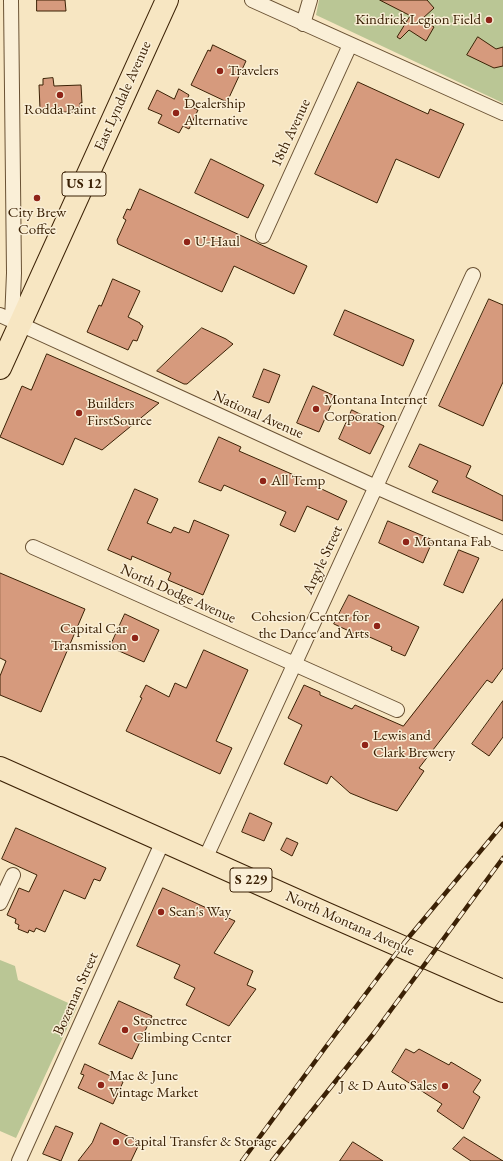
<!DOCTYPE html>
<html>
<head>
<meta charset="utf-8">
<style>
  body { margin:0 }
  canvas { display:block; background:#f7e6c2 }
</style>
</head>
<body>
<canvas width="503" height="1161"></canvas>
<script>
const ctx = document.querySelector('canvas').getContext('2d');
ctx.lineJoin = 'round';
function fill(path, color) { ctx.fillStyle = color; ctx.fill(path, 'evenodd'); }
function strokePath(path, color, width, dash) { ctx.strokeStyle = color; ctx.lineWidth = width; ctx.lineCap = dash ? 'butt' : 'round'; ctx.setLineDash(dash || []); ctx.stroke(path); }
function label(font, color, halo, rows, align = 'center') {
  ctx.font = font + ' "EB Garamond",serif'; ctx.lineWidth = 3; ctx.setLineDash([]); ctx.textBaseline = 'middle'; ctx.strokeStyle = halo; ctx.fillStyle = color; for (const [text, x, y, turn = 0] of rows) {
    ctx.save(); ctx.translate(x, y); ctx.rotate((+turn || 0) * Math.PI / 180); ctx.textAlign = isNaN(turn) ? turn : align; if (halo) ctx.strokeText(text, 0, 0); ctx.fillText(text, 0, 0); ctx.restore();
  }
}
fill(new Path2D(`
  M319,0H503V103L316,15Z
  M0,960L15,966L18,980L77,1007L16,1138L0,1131Z`), '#bac695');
const building = new Path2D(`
  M37,0H65L66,11H37Z
  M380,0H427L434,8L422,19L434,27L426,41L409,30L400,39L397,37L410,16Z
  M478,37L496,49L503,47V66L494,68L467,55Z
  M213,45L246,61L227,102L191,85L208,50L210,51Z
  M53,78L54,86L81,85L82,103H80V112H61V108L40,109L39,85H43V79Z
  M358,82L428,114L430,109L464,124L439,178L396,159L377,203L315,174Z
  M179,89L189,95L185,104L198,110L189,129L183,126L179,133L158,123L162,115L148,109L157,90L174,99Z
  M211,159L264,185L248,218L195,193Z
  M140,189L307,266L294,294L234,266L222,292L118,244L117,240L126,220L123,218L127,209L130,210Z
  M113,279L140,291L128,317L140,323V324L143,326L137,341L133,340L128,350L87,332L99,305L101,306Z
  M489,299L503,305V382L483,426L439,406Z
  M345,310L414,340L403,366L334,335Z
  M202,328L226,339L233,344L187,384H184L157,371Z
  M47,354L159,403L102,450L75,438L63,465L0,437L22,386L31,390Z
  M264,369L280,375L269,403L253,397Z
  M313,386L335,396L319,432L297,423Z
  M352,410L384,426L370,454L339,439Z
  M219,437L241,447L239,451L310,482L309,483L347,501L338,520L307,506L295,532L280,525L286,512L224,485L221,491L199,482Z
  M420,444L471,466L466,477L503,496V521L432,492L438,481L409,467Z
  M135,489L158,499L147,523L171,533L174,527L189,533L194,520L229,535L203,595L168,580L171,573L132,556L131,560L108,550Z
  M388,521L433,540L423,563L379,543Z
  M459,550L479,558L463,593L444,585Z
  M0,573L85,609L41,712L0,695V676L6,661L0,658Z
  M349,595L419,627L405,656L391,650L392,647L365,635L364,638L334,624Z
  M503,599V668L492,683L487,680L419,768L424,771L397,811L372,802L350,793L331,776L327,784L284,764L302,725L288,718L304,685L320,692V695L352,709L355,705L403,726Z
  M125,614L159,630L144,662L110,647Z
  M204,650L248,670L216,741L232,748L220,774L126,731L142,698L140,697L146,685L169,697L175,683L186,688Z
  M503,701V737L489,756L472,744Z
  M250,813L272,823L264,841L242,832Z
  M16,828L106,868L100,881L94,879L85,899L64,890L45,932L36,928L34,932L29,930L28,933L18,929L19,925L15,923L16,919L7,915L19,888L29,892L37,875L2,859Z
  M287,838L298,843L292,856L281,850Z
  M163,888L235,921L214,953L253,971L247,985L256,989L229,1026L186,1005L195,988L174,978L180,965L137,946Z
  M119,1001L152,1016L132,1059L99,1044Z
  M406,1049L414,1053L419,1049L449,1065L451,1062L481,1080L473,1092L480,1097L463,1129L437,1111L442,1104L392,1072Z
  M85,1064L123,1082L113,1104L78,1088L84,1075L81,1074Z
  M101,1123L140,1142L131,1161H78L92,1143Z
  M56,1126L73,1133L61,1161L43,1154Z
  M464,1137L503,1161H471L453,1149Z
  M353,1142L383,1161H340Z`);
fill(building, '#d69a7d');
strokePath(building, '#3b2105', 1);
const street = new Path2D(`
  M11,0L14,273L12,321
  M252,0L503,113
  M303,24L310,0
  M263,236L350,45
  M0,315L376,487L503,543
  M33,547L397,710
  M205,859L473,275
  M0,903L13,875
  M19,1161L163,841`);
const primary = new Path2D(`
  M0,768L327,914L503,991`);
const highway = new Path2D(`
  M0,368L167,0`);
strokePath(street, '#6a5234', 16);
strokePath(primary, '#3b2105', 24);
strokePath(highway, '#3b2105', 24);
strokePath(street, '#faefd7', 14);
strokePath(primary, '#f7e6c2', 22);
strokePath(highway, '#f7e6c2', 22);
const rail = new Path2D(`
  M242,1161L325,1048L404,943L503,824
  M272,1161L374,1033L503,858`);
strokePath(rail, '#3b2105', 4.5);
strokePath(rail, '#faefd7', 3, [9]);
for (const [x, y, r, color] of [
  [489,20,4,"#8f2418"],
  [220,71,4,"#8f2418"],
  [60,95,4,"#8f2418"],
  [176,113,4,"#8f2418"],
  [37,198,4,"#8f2418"],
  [187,242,4,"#8f2418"],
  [316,409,4,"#8f2418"],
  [79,413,4,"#8f2418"],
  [263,481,4,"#8f2418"],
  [406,542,4,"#8f2418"],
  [377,626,4,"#8f2418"],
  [135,638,4,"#8f2418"],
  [365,745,4,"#8f2418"],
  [161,912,4,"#8f2418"],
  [125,1030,4,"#8f2418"],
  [101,1085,4,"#8f2418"],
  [445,1086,4,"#8f2418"],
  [116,1142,4,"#8f2418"]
]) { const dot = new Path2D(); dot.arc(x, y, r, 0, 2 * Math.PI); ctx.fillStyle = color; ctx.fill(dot); strokePath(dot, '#faefd7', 1.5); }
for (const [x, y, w] of [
  [84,184,44],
  [251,880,42]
]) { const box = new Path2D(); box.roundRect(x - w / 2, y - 12, w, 24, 3); ctx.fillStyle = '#faefd7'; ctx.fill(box); strokePath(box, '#3b2105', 1); }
label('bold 14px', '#3b2105', null, [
  ["US 12",84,184],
  ["S 229",251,880]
]);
label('15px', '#3b2105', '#faefd7', [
  ["Kindrick Legion Field",481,20,"right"],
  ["Travelers",228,71],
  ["Dealership",184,104],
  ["Alternative",184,121],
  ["Rodda Paint",60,110,"center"],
  ["City Brew",37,213,"center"],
  ["Coffee",37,230,"center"],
  ["U-Haul",195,242],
  ["Montana Internet",324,400],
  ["Corporation",324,417],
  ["Builders",87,404],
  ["FirstSource",87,421],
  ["All Temp",271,481],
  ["Montana Fab",414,542],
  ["Cohesion Center for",369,617,"right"],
  ["the Dance and Arts",369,634,"right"],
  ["Capital Car",127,629,"right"],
  ["Transmission",127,646,"right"],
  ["Lewis and",373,736],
  ["Clark Brewery",373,753],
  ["Sean's Way",169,912],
  ["Stonetree",133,1021],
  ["Climbing Center",133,1038],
  ["Mae & June",109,1076],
  ["Vintage Market",109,1093],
  ["J & D Auto Sales",437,1086,"right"],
  ["Capital Transfer & Storage",124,1142]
], 'left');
label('15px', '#3b2105', '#faefd7', [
  ["East Lyndale Avenue",123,96,-66],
  ["18th Avenue",291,133,-65],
  ["National Avenue",258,415,24],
  ["Argyle Street",323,560,-65],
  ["North Dodge Avenue",178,594,24],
  ["North Montana Avenue",350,924,24],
  ["Bozeman Street",76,994,-66]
]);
</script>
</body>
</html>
